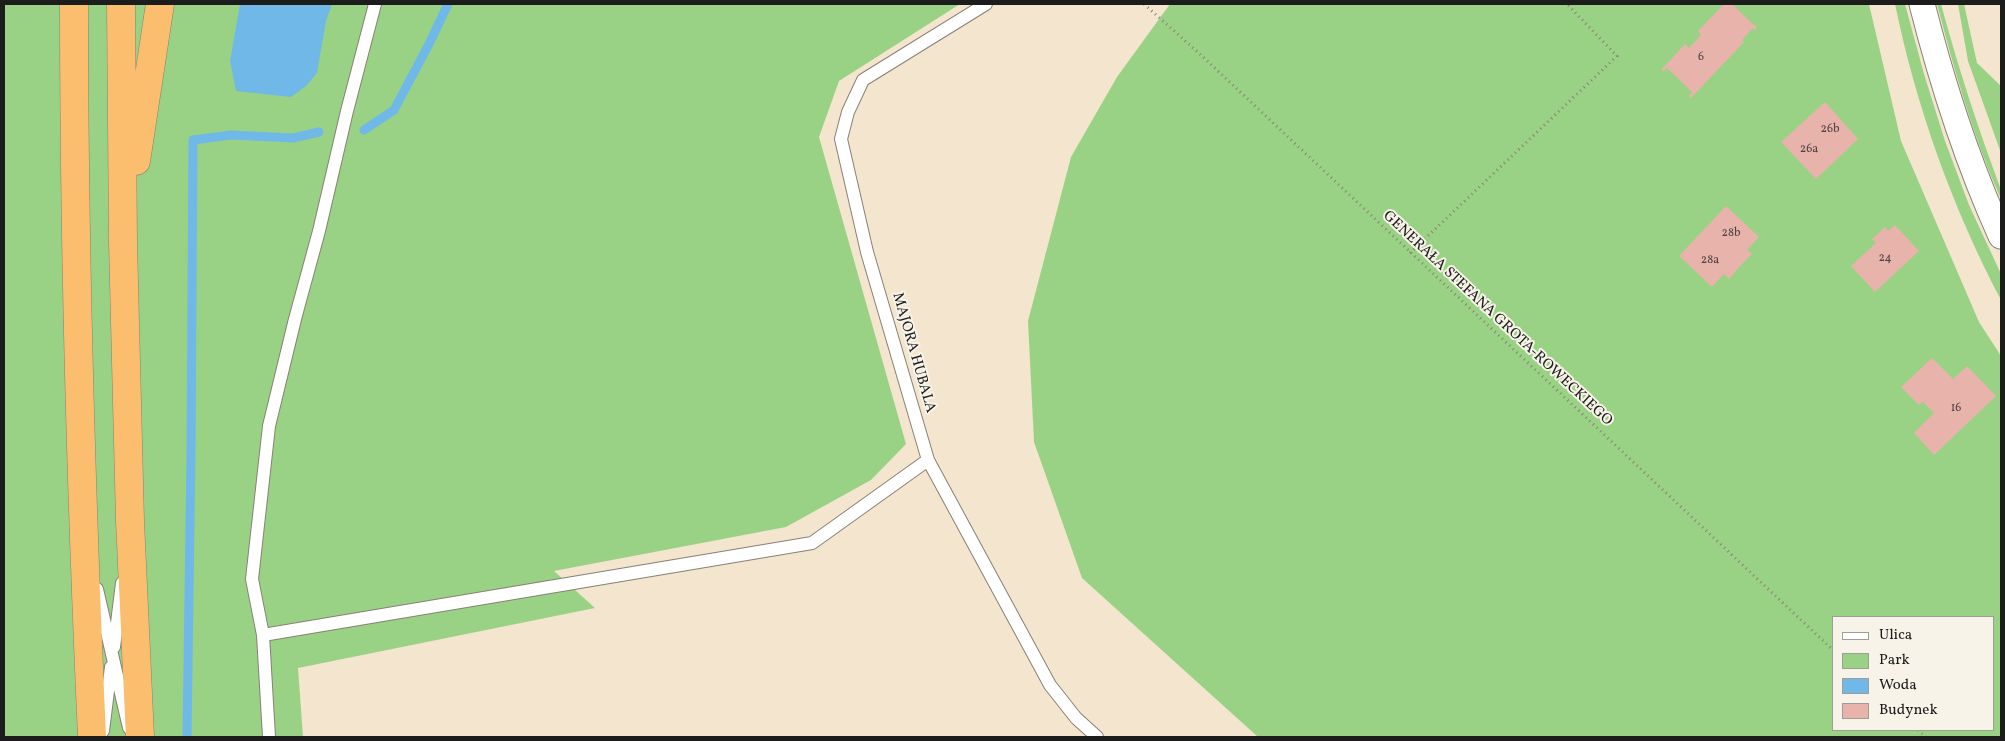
<!DOCTYPE html>
<html>
<head>
<meta charset="utf-8">
<style>
  body { margin:0 }
  #map { position:relative; width:2005px; height:741px; overflow:hidden; background:#f4e5cf; font-family:Vollkorn,serif }
  canvas { display:block }
  .frame { position:absolute; inset:0; border:5px solid #1c1c1c; pointer-events:none }
  .legend { position:absolute; left:1832px; top:616px; width:162px; height:115px; box-sizing:border-box; background:#f7f3e8; border:1px solid #9f9d96; margin:0; padding:6px 9px; list-style:none; font-size:15px; color:#1c1c1c }
  .legend li { display:flex; align-items:center; gap:10px; height:25px }
  .legend b { width:25px; border:1px solid #9f9d96 }
</style>
</head>
<body>
<div id="map">
<canvas width="2005" height="741"></canvas>
<div class="frame"></div>
<ul class="legend">
<li><b style="height:6px;background:#fff"></b>Ulica</li>
<li><b style="height:14px;background:#9ad285"></b>Park</li>
<li><b style="height:14px;background:#70b8e8"></b>Woda</li>
<li><b style="height:14px;background:#e8b3ab"></b>Budynek</li>
</ul>
</div>
<script>
const ctx = document.querySelector('canvas').getContext('2d');
ctx.lineJoin = 'round';
function fill(path, color) { ctx.fillStyle = color; ctx.fill(path, 'evenodd'); }
function strokePath(path, color, width, dash) { ctx.strokeStyle = color; ctx.lineWidth = width; ctx.lineCap = dash ? 'butt' : 'round'; ctx.setLineDash(dash || []); ctx.stroke(path); }
function label(font, color, halo, rows, align = 'center') {
  ctx.font = font + ' Vollkorn,serif'; ctx.lineWidth = 4; ctx.setLineDash([]); ctx.textBaseline = 'middle'; ctx.strokeStyle = halo; ctx.fillStyle = color; for (const [text, x, y, turn = 0] of rows) {
    ctx.save(); ctx.translate(x, y); ctx.rotate((+turn || 0) * Math.PI / 180); ctx.textAlign = isNaN(turn) ? turn : align; if (halo) ctx.strokeText(text, 0, 0); ctx.fillText(text, 0, 0); ctx.restore();
  }
}
fill(new Path2D(`
  M4,4H960L839,81L819,137L906,444L871,480L786,527L554,571L595,608L298,668L303,737H4Z
  M1170,4H1869L1901,141L1979,322L2001,356V737H1258L1082,578L1034,442L1028,321L1071,157L1117,77ZM1834,617H1994V730H1834Z
  M1895,4H1905L1924,74L1945,141L1969,205L2001,274V300C1952,207 1916,106 1895,4Z
  M1937,4H1941C1958,67 1978,128 2001,190V199C1973,137 1954,69 1937,4Z
  M1958,4H1964L1977,63L2001,86V153L1968,61Z`), '#9ad285');
fill(new Path2D(`
  M240,4H332L326,21L317,73L306,86L291,97L236,91L230,61Z`), '#70b8e8');
strokePath(new Path2D(`
  M364,130L394,110L429,44L448,4
  M187,737L191,453L193,140L231,135L293,138L319,132`), '#70b8e8', 9);
fill(new Path2D(`
  M1724,4H1732L1757,28L1755,30L1753,28L1742,40L1744,42L1691,98L1689,96L1692,92L1667,68L1664,71L1661,70L1685,44L1689,48L1701,35L1698,31Z
  M1825,102L1858,139L1816,179L1781,142Z
  M1726,206L1759,237L1747,250L1752,254L1740,266L1729,279L1724,274L1712,287L1679,256Z
  M1895,225L1919,251L1875,292L1851,266L1876,243L1872,239L1885,227L1888,231Z
  M1932,358L1953,379L1967,366L1996,396L1934,455L1914,433L1934,413L1923,402L1919,405L1901,387Z`), '#e8b3ab');
const service = new Path2D(`
  M986,4L863,80L848,112L841,139L867,252L928,460L1050,685L1076,718L1097,737
  M97,589L129,728
  M263,635L812,543L928,460
  M114,647L122,583
  M103,731L111,667
  M269,737L263,635L252,579L269,426L295,319L319,231L347,111L375,4`);
const minor = new Path2D(`
  M1922,4C1942,83 1967,161 2001,236`);
const motorway = new Path2D(`
  M74,4C74,249 81,493 92,737
  M121,4L123,242L130,521L140,737
  M136,161L160,4`);
strokePath(service, '#888076', 14);
strokePath(minor, '#888076', 27);
strokePath(motorway, '#888076', 29);
strokePath(new Path2D(`
  M1144,4L1201,55L1834,651
  M1410,253L1617,56L1567,4
  M1918,730L1926,737`), '#888076', 3, [1, 4]);
strokePath(service, '#fff', 12);
strokePath(minor, '#fff', 25);
strokePath(motorway, '#fabe6e', 28);
label('12px', '#4f4240', null, [
  ["6",1701,58],
  ["26b",1830,130],
  ["26a",1809,150],
  ["28b",1731,234],
  ["24",1885,259],
  ["28a",1710,261],
  ["16",1956,409]
]);
label('15px', '#1c1c1c', '#f7f3e8', [
  ["GENERAŁA STEFANA GROTA-ROWECKIEGO",1497,319,43],
  ["MAJORA HUBALA",913,353,74]
]);
</script>
</body>
</html>
